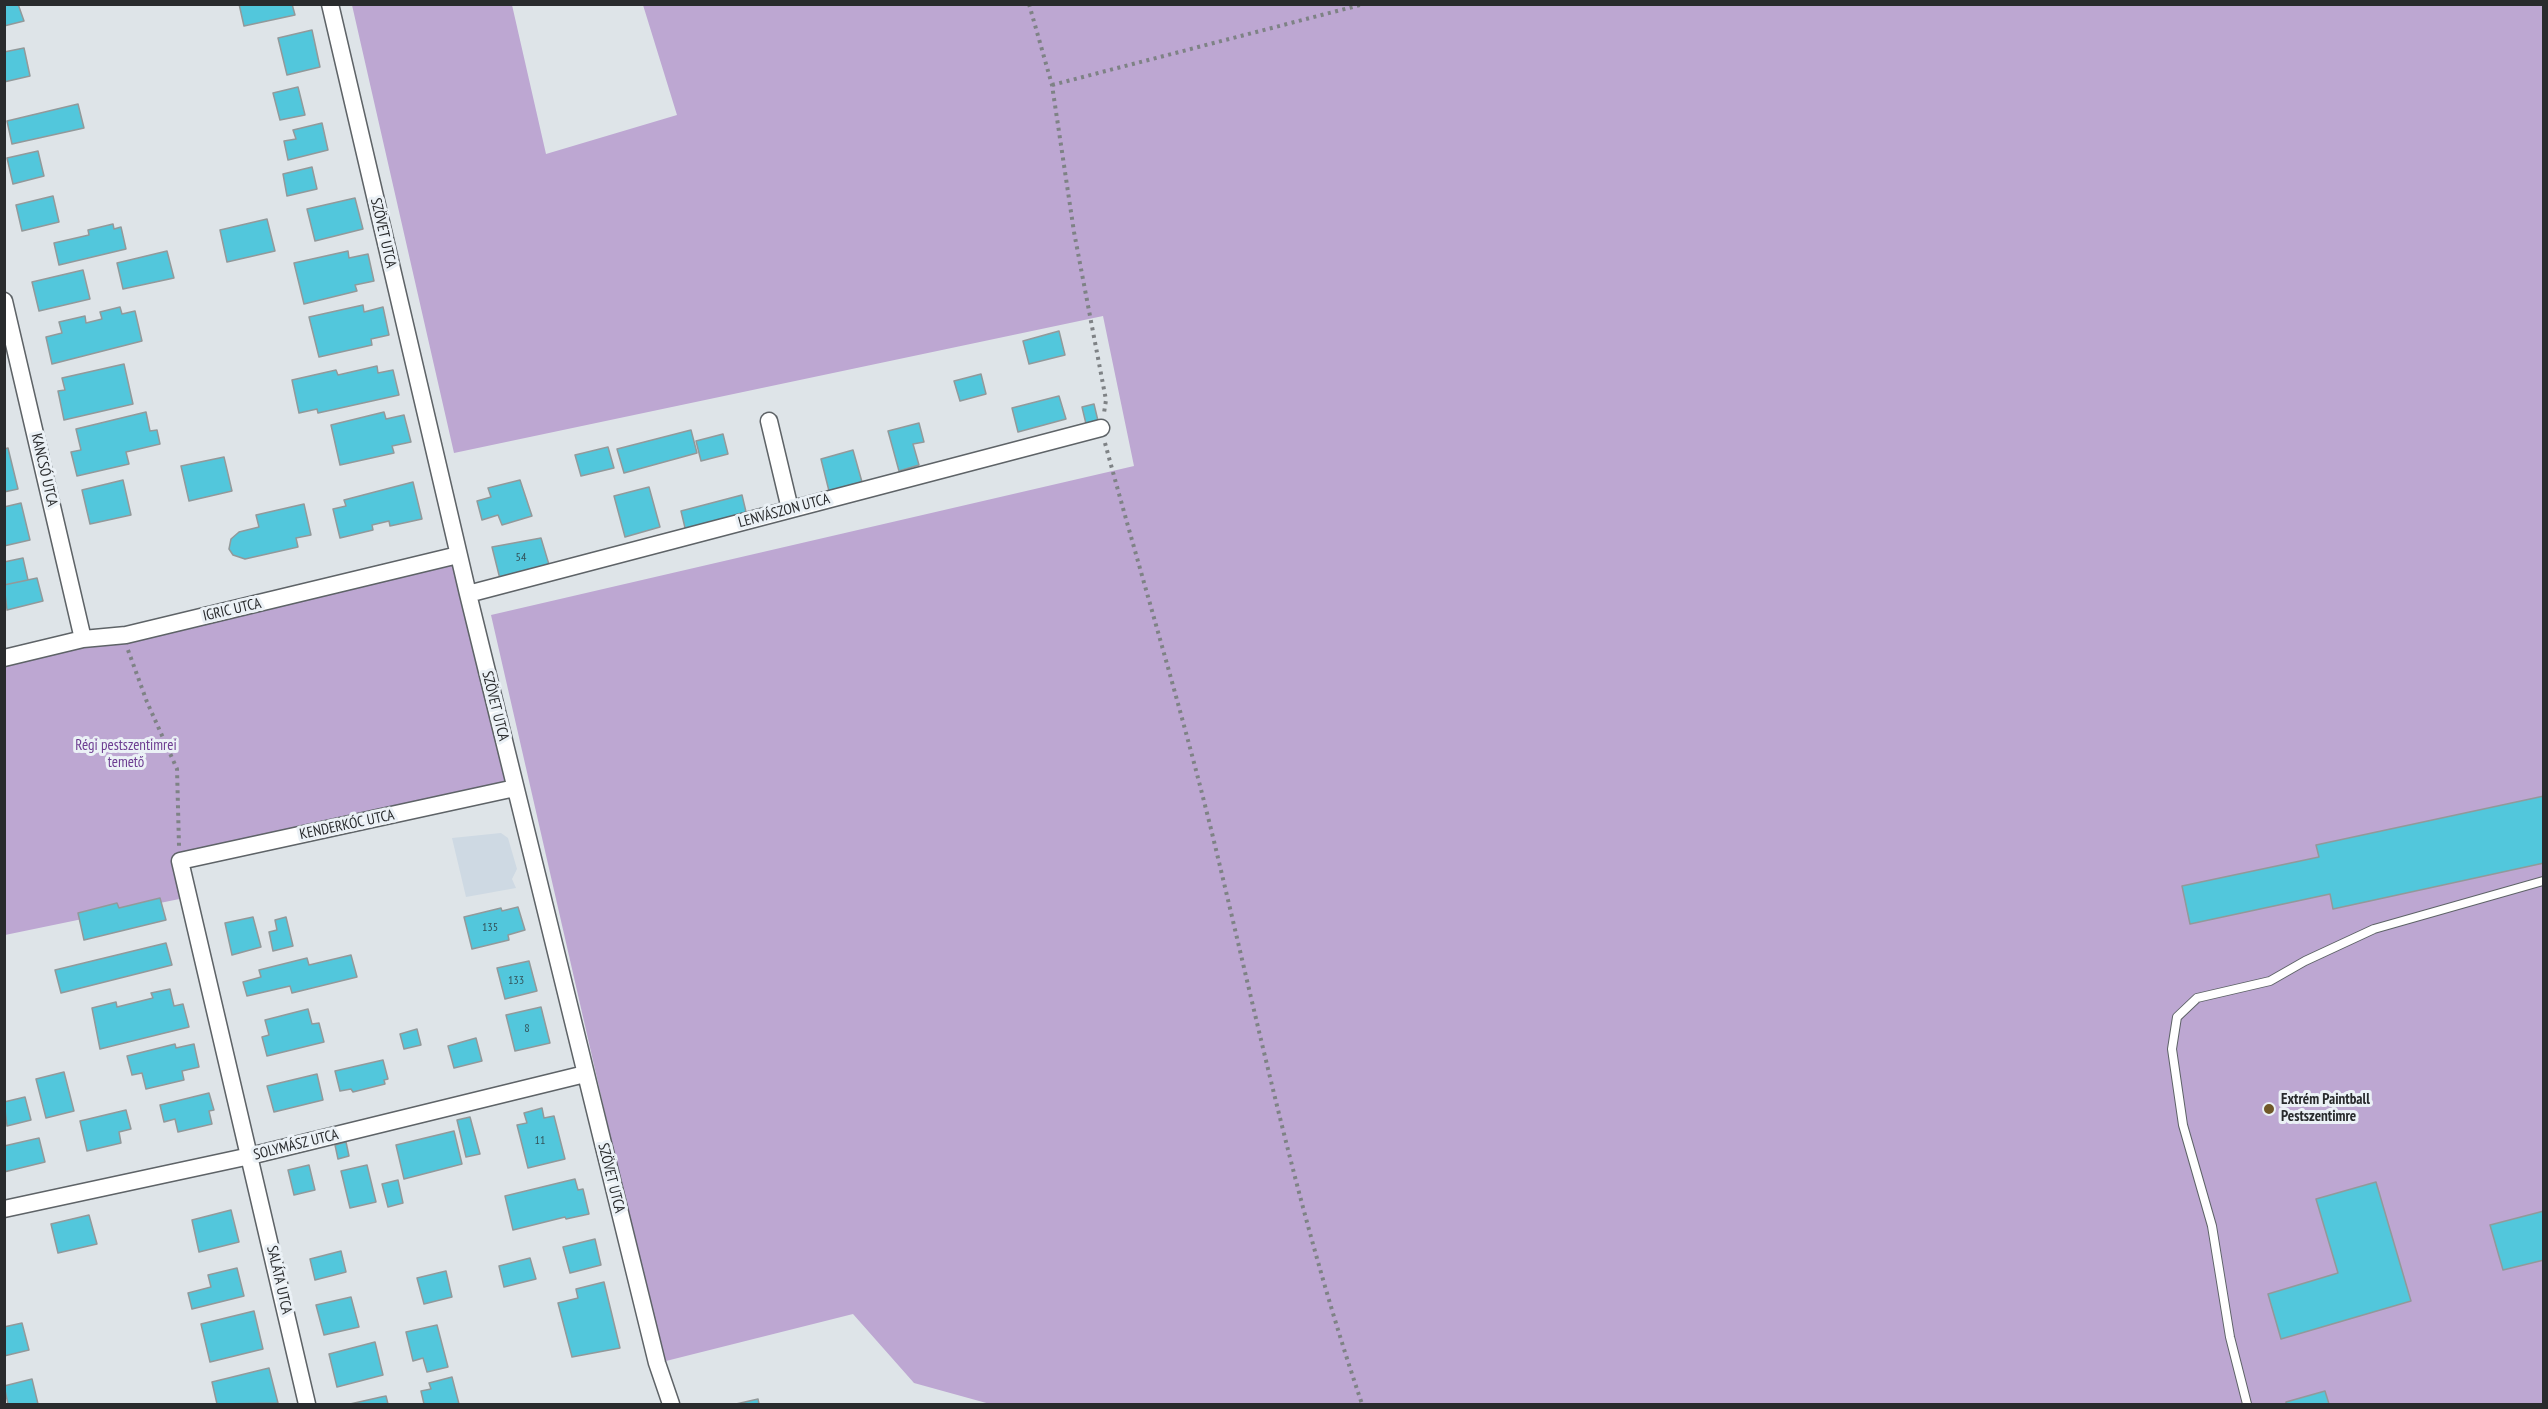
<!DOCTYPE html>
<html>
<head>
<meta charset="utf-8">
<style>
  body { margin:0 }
  #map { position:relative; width:2548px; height:1409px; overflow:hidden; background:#dee4e8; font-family:"PT Sans Narrow",sans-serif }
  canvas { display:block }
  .frame { position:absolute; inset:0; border:6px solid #292b2d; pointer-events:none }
</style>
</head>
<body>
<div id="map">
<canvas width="2548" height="1409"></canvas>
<div class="frame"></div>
</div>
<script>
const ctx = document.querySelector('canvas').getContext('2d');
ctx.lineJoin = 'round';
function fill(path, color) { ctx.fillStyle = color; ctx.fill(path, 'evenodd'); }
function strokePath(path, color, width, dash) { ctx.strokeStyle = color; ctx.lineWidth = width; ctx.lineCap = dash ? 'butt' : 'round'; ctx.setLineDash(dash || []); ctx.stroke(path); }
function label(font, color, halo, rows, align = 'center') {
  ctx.font = font + ' "PT Sans Narrow",sans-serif'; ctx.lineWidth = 6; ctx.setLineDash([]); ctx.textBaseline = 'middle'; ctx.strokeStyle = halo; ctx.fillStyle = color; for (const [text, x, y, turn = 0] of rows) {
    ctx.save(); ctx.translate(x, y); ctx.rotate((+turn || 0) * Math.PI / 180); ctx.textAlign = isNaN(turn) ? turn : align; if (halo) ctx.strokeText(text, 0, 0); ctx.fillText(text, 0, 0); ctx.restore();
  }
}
fill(new Path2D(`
  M501,833L508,838L517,869L512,879L516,888L466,897L452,838Z`), '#ced9e3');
fill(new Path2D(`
  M352,5H512L546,154L677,115L643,5H2543V1404H990L914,1383L853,1314L662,1362L491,615L1134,466L1103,316L454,453Z
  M458,555L515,788L180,861L189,897L5,935L4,658Z`), '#bda7d2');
const building = new Path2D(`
  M4,4H18L24,21L4,26Z
  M239,4H292L295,15L244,26Z
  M312,30L320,67L287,75L278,38Z
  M24,48L30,76L4,82V52Z
  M298,87L305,115L280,120L273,93Z
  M78,104L84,128L12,144L7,121Z
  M322,123L328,150L288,160L284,141L296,139L293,130Z
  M38,151L44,176L13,184L7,158Z
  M312,167L317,189L287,196L283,174Z
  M53,196L59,222L22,231L16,205Z
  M355,198L363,229L315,241L307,209Z
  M267,219L275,251L227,262L220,230Z
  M113,224L114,229L121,227L126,249L59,265L54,243L89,235L88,230Z
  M167,251L174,278L123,289L117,263Z
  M348,251L349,258L368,254L374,281L355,285L357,291L304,304L294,263Z
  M83,270L90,299L39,311L32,282Z
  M363,305L364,312L383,307L389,335L371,339L372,345L319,357L309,317Z
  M120,307L122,314L135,311L142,341L52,364L46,337L62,333L59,322L85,316L86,323L102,319L100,312Z
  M1059,331L1065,355L1029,364L1023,341Z
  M124,364L133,404L64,420L58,391L65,390L62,378Z
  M377,366L378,373L393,370L399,395L318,413L317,409L299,413L292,380L336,370L338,375Z
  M981,374L986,394L960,401L954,381Z
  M1059,396L1066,419L1018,432L1012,408Z
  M1094,404L1099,425L1087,428L1082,407Z
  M146,412L150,431L157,430L160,444L126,452L129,464L77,476L71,452L81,450L76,429Z
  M384,412L386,419L404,415L411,442L392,446L394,453L340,465L331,425Z
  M919,423L924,442L913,444L919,465L899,471L888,431Z
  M691,430L697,453L624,473L617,449Z
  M723,434L728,454L701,461L696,441Z
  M608,447L614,468L581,476L575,455Z
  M8,448L18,489L4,492V449Z
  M853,450L862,482L829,491L821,459Z
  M224,457L232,491L189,501L181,466Z
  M123,480L131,515L90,524L82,490Z
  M520,480L532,516L502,525L498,515L482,520L477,501L491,497L488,488Z
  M413,482L422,519L390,526L389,521L372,525L373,530L340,538L333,509L346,506L344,500Z
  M649,487L660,527L625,537L614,496Z
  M742,495L747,516L686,532L681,511Z
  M21,503L30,540L4,546V507Z
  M304,504L311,535L296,538L298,547L245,559L233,555L229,549L231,539L239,532L259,527L256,515Z
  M541,538L550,568L500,579L492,547Z
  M23,558L28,580L4,585V562Z
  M37,578L43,601L7,610L4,585Z
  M2544,796V863L2333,909L2330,894L2190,924L2182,886L2319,857L2316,845Z
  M160,898L166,920L84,940L78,913L117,903L119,908Z
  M518,907L525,930L508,935L509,940L472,949L464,917L501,908L502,911Z
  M253,917L261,947L232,955L225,923Z
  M286,917L293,946L273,951L269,932L277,930L275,920Z
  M166,943L172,965L61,993L55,970Z
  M351,955L357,977L292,993L290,986L247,996L243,982L261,977L259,970L307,958L309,965Z
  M529,961L537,991L505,999L497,968Z
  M170,989L174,1006L183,1004L189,1027L100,1049L92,1008L116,1002L117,1007L153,998L151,993Z
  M541,1007L550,1043L515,1051L506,1015Z
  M308,1009L312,1024L319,1023L324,1042L267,1056L262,1037L269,1035L265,1020Z
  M417,1029L421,1045L404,1049L400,1034Z
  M476,1038L482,1061L454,1068L448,1046Z
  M175,1044L176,1048L194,1044L199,1067L182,1071L184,1080L146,1089L142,1073L132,1075L127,1056Z
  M383,1060L388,1079L384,1080L385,1084L353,1092L351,1089L340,1091L335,1071Z
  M64,1072L74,1111L46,1118L36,1079Z
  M317,1074L323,1100L274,1112L267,1086Z
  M209,1093L214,1110L209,1111L212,1124L178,1132L175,1119L164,1122L160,1105Z
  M25,1097L31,1120L7,1126L4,1102Z
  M542,1108L544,1118L554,1116L565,1159L528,1168L517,1125L527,1123L524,1113Z
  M126,1110L131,1129L119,1132L121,1143L87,1151L80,1121Z
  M470,1117L480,1154L466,1157L457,1120Z
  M454,1131L462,1164L404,1179L396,1145Z
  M39,1138L45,1162L4,1172V1146Z
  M346,1142L349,1156L338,1159L335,1145Z
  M309,1165L315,1190L294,1195L288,1170Z
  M367,1165L376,1202L350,1208L341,1171Z
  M575,1179L578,1190L583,1189L589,1214L566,1219L565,1217L513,1230L505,1196Z
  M398,1180L403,1203L388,1207L382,1184Z
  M2376,1182L2411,1301L2281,1339L2268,1294L2338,1273L2316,1199Z
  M231,1210L239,1242L199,1252L192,1220Z
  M2544,1211V1260L2503,1270L2490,1225Z
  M89,1215L97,1244L58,1253L51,1224Z
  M595,1239L601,1265L570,1273L563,1247Z
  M341,1251L346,1272L315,1280L310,1259Z
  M530,1258L536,1279L504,1287L499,1266Z
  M237,1268L244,1296L192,1309L188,1293L211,1287L208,1275Z
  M446,1271L452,1297L424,1304L417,1278Z
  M604,1282L620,1348L572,1357L558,1303L578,1298L576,1289Z
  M351,1297L359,1327L324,1335L316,1305Z
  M254,1311L263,1349L210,1362L201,1324Z
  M22,1323L29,1350L4,1356V1327Z
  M437,1325L448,1367L427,1372L423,1358L413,1361L406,1332Z
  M375,1342L383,1375L337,1387L329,1354Z
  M269,1368L278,1403L217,1404L212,1382Z
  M452,1377L459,1404H424L421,1391L431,1389L429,1383Z
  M32,1379L38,1404H8L4,1386Z
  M2325,1391L2329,1404H2286V1402Z
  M386,1396L388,1404H350L381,1397Z
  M758,1399L759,1404H736Z`);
fill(building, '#52c7dc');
strokePath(building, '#92999a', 1.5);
const service = new Path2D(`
  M2247,1404L2230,1337L2212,1226L2183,1125L2172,1049L2177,1017L2197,998L2270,981L2305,961L2374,929L2543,881`);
const minor = new Path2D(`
  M330,4L468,594L657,1363L671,1404
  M4,301L83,639
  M769,421L790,509
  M468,594L1101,428
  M4,658L83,639L126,635L458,555
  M4,1209L250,1156L585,1074
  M307,1404L180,861L515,788`);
strokePath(service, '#5e6367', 10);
strokePath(minor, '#5e6367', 19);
strokePath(new Path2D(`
  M1029,4L1052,85L1074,232L1106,400L1104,413
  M1052,85L1364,4
  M1105,443C1140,572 1179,700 1211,829C1258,1022 1298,1216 1362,1404
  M128,650L147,702L177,769L179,846`), '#7e8285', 4, [3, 4.5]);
strokePath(service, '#fff', 8);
strokePath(minor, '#fff', 16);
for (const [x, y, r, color] of [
  [2269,1109,6,"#705828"]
]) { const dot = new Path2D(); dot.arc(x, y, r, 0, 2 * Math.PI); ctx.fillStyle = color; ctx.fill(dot); strokePath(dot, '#ebf1f6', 2); }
label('12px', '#335259', null, [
  ["54",521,558],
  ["135",490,928],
  ["133",516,981],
  ["8",527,1029],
  ["11",540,1141]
]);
label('15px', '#292b2d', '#ebf1f6', [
  ["SZÖVET UTCA",383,233,77],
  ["KANCSÓ UTCA",44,470,77],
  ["LENVÁSZON UTCA",784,511,-15],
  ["IGRIC UTCA",232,610,-13],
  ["SZÖVET UTCA",495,706,76],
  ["KENDERKÓC UTCA",347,825,-12],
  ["SOLYMÁSZ UTCA",296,1145,-14],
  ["SZÖVET UTCA",611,1178,76],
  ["SALÁTA UTCA",279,1280,77]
]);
label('15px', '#6d3d91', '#ebf1f6', [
  ["Régi pestszentimrei",126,746],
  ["temető",126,763]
]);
label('bold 15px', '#292b2d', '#ebf1f6', [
  ["Extrém Paintball",2281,1100],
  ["Pestszentimre",2281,1117]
], 'left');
</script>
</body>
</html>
